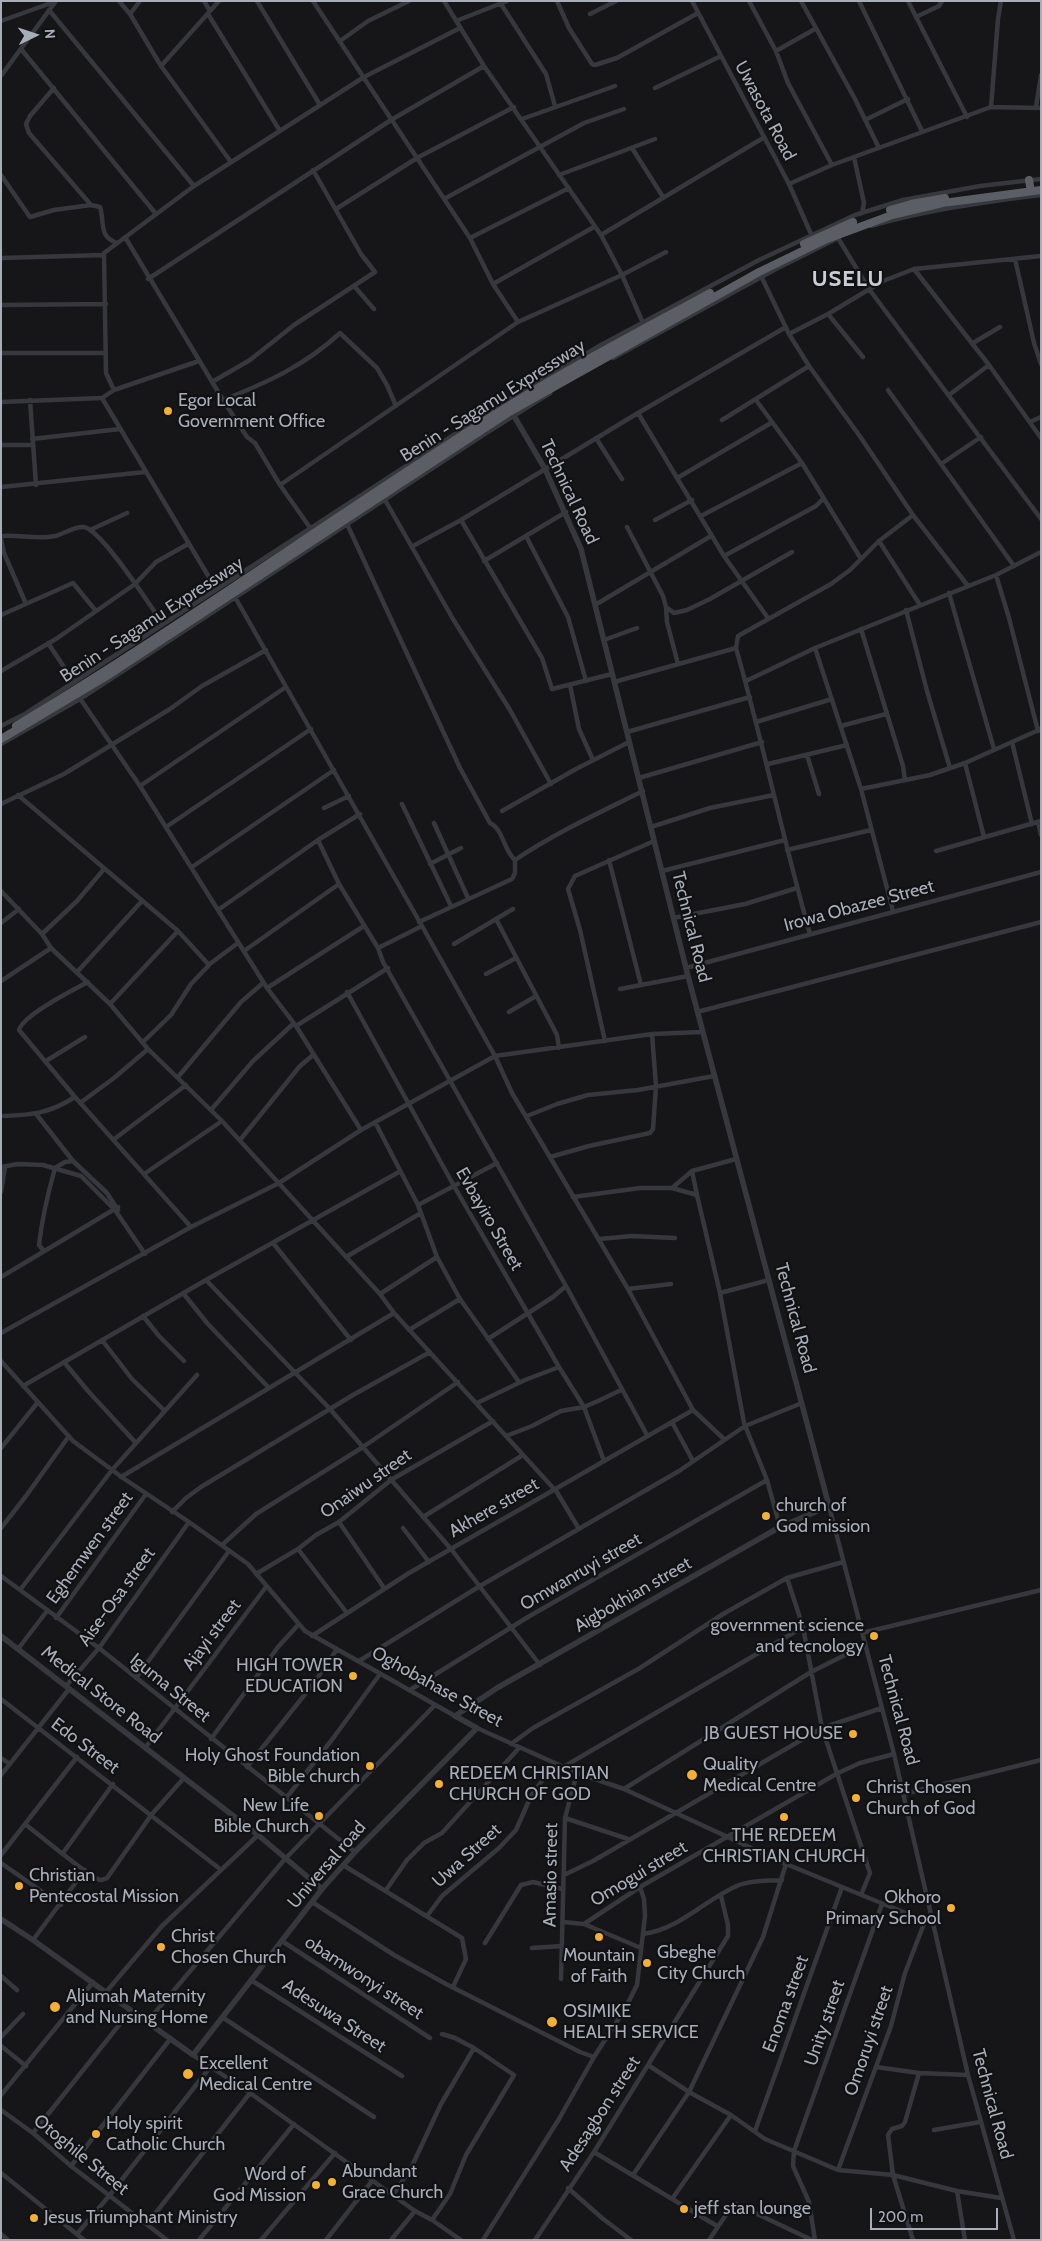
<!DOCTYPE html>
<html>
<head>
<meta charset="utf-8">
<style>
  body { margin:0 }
  #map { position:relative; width:1042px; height:2241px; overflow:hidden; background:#161618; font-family:Cabin,sans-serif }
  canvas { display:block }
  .frame { position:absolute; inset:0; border:2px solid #a8adb8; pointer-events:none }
  .north { position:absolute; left:10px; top:10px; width:50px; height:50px; -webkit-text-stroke:4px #111113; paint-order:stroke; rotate:86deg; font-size:14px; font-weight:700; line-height:20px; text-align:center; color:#a8adb8 }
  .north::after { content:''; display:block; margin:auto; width:18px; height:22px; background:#a8adb8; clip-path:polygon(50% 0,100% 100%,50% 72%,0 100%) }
  .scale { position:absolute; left:870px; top:2208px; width:128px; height:22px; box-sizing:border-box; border:2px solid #a8adb8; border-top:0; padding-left:6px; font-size:15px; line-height:18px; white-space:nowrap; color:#a8adb8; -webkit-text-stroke:4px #111113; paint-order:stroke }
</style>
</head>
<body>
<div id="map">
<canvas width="1042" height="2241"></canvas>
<div class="frame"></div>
<div class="north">N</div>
<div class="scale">200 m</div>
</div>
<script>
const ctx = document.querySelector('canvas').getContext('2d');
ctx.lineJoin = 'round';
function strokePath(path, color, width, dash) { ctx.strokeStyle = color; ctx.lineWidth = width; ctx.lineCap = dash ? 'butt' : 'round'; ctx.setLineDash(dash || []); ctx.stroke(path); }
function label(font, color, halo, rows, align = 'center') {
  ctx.font = font + ' Cabin,sans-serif'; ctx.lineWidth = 4.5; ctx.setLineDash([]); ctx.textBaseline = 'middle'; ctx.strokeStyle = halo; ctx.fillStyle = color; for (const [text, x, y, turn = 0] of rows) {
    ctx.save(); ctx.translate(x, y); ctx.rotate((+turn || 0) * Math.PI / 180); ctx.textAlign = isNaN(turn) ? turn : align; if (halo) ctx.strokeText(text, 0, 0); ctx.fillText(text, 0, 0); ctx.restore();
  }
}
strokePath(new Path2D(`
  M119,1L130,14L161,66L231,162
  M204,1L210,11
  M257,1L320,105
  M313,1L470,238L493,284L518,322
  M444,1L484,66L601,235L622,275L643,323
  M557,1L569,28L592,64L595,65L617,58L698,13
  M692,1L789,184L811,234
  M749,1L776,51L788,83L832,165
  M801,1L855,99L879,148
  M859,1L922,131
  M908,1L967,117
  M501,4L546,74L555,106
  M49,10L194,186
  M130,14L140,1
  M208,14L280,131
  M590,14L616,1
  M916,17L939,6L942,1
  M1,21L54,2
  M456,21L507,1
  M340,41L368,21L409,1
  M21,49L156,214
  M776,51L815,29
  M161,66L219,1
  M1,76L56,1
  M54,88L30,116L26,124L29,133L91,205
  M655,88L721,56
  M991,107L998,19L1001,1
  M1036,107L1041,75
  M522,119L615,86
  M865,120L908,99
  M632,148L663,197
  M854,157L864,203L862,213
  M1,175L30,217L54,210L91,205L100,207C105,223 98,236 117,243
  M559,175L655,139
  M789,184L832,165L991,107L1041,108
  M444,199L584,123L624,109
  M336,209L417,158L514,107
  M871,226C927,210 983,202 1041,195
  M601,235L763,138
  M125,237L223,400L247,437L255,443L280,485L311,529
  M470,238L569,188
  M838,238L869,289L1041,519
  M1,258L103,255
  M1015,259L1034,343L1041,364
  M914,269L989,365L1041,438
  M762,278L789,334L809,366L859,435L913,515L968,586
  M148,279L391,120L484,66
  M493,284L594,227
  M355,287L374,309
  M1,305L106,304
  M828,314L863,357
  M789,334L828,314L883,281L914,269L1041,256
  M973,343L1000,327
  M1,353H105
  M613,358L776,269L836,239
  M212,382L250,360L294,325L375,272L361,254L313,170
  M114,390L106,373L104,253L194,186L364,77L460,28
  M888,390L1014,566
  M949,395L989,365
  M102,398L216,589
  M30,400L36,485
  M223,400C266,383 306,365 340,333L377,368L387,385L396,406
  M756,400L802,463L861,559
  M1,402L102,398L114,390L199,361
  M638,413L724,556L768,618
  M722,420L809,366
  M1030,422L1041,417
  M596,438L622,479
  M32,439L120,429
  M1,445H33
  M941,464L981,437
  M679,477L771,423
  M280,485L518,322L622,275L666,252
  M1,487L145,472
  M385,500L453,619L510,710L551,784
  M701,516L802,463
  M461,520L542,658L552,689L612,674
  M655,520L692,500
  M347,524L460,768L490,823C504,830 503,850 515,860
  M627,527L663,596L666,607L674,613L687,610L710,599L792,552
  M90,530L127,513
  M1,536C19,534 37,540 55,536C64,534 74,526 84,527C102,530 151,607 163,624
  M526,536L568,617L586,681
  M1,539L4,553L26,604
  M879,541L920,605
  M413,546L461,520L638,413L786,327
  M724,556L816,506L823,499
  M484,561L566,512
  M996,575L1009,618L1038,731
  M949,593L994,749
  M235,597L422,926L495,1056L512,1093L628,1289L693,1410L724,1439
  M595,605L711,536
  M666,607L667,622L678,664
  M906,610L927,691L950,768
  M1,615L73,583L96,611
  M861,629L903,766L905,780
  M604,640L637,628
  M48,643L74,682
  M815,648L861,789L893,911
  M1,671L56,639L135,584L156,562L188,544
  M746,681L815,648L996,575L1041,552
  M614,682L736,648
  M570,685L579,729L593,760
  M756,722L832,699
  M1,726L25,714L500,405L601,345L759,260L855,215L903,200L980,186L1041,179
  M841,726L886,714
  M627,732L750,697
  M1012,742L1032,824
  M1,744L80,699L483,435L550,393
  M807,755L819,794
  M965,763L984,837
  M768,764L847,745
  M639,778L762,742
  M140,786L286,687
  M861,789L930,775L965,763L1041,729
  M18,795L178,931L209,965
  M1,804L64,774L170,709L202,686L266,650
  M402,804L451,906
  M324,808L349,796
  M502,811L576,769L629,742
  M1038,822L1041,835
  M434,823L468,898
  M166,827L311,729
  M651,827L710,808L774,795
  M318,840L339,884L378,948L383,962L566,1286L647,1435
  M787,850L871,830
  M936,851L1041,821
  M609,860L641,985L688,976
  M430,864L461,848
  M192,867L334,770
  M662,871L785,840
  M1,891L42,934L51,948L110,1004L148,1049L222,1121L380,1294L394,1313L555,1490
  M218,910L318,840L360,814
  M673,918L745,904L797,888
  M496,919L557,1035L559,1048
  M419,922L512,879L515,873V860C555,833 599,813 643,791
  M1,923L19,909
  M42,934L77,901L104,869
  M810,934C783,839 763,743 736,648L738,636L831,584L850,570L879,541L913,515
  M454,944L513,909
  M378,948L422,926
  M244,951L339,884
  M686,968L1041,872
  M78,971L142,901
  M486,974L516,958
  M1,981L51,948
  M88,982C73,990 23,1015 19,1030L75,1097L191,1227
  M267,988L364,926
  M620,989L641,985
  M347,992L454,1186L559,1367L584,1407L604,1461
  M110,1004L178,931
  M509,1012L536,996
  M697,1012L1041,922
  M296,1026L388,968
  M605,1041L580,930L568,889L575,876L654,841
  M143,1042L171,1015L191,984L211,963L238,943
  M46,1061L85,1037
  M178,1077L241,1002L263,983
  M80,1103L114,1078L148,1049
  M211,1110L253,1061L293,1024
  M37,1115L73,1161L107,1193L118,1210
  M4,1116C33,1115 50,1113 75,1097
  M527,1116L557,1104L588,1095L638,1090L714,1076
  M375,1122L418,1205L437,1257L460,1299L519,1382
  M361,1130L495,1056L652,1034L702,1032
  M113,1140L186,1085
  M240,1140L300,1066L313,1055
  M550,1157L589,1146L650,1133L653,1129L656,1086L652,1034
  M1,1167L18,1164L43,1165L81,1176L115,1210L145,1254
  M692,1171L736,1159
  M144,1174L222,1121
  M672,1188L692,1171L697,1195
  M1,1192L5,1167
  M573,1197L640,1188H672L697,1195L720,1293L744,1423L767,1480L780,1527
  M418,1205L497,1163
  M599,1239L632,1236L675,1238
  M273,1243L351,1340
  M43,1250L39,1245C42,1218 48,1193 55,1168L65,1162L73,1161
  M346,1257L421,1213
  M1,1277L118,1207
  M206,1280L330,1409L451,1549L540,1665
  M628,1289L671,1284
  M183,1293L207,1323L269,1388
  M720,1293L769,1280
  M380,1294L437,1257
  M143,1316L159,1336L184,1361
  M409,1330L460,1299
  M1,1333L191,1227L279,1183L361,1130L296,1026L267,988L140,786L79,697
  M488,1339L553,1297L566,1286
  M102,1340L132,1379L165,1411
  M1,1361L73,1441L123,1478L189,1522L248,1564L305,1631L455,1716
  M64,1362L88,1391L136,1443
  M23,1386L206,1280L399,1172
  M477,1403L525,1380L559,1367
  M672,1422L693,1461
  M506,1436L532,1426L561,1411L584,1407L598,1401L621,1390
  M1,1448L38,1402
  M121,1477L394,1313
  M555,1489L579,1529
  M829,1506L894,1754L968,2075L1014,2240
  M172,1512L186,1498L201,1487L353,1395L430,1352
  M423,1517L523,1455
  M339,1522L384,1588
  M1,1528L26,1496L69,1436
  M403,1528L429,1562
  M222,1545L256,1514L363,1447L458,1382
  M298,1549L347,1613
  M256,1574L298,1549L316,1535L339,1522L391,1480L493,1421
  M1,1576L99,1648L355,1852
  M787,1578L803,1627L822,1728L870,1873L861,1895
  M20,1590L112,1470L197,1375
  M56,1618L146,1494
  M862,1633L1041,1590
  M312,1636L409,1573L693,1410
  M18,1649L47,1611
  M359,1661L480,1586L679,1471L745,1426L802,1403
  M136,1678L229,1551
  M66,1686L99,1648L189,1522
  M410,1690L528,1617L767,1480
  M1,1699L220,1869
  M477,1728L577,1773L624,1789L786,1864L925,1921L933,1918
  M211,1739L278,1647L298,1625
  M511,1744L533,1728L640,1668L723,1614L787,1578L843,1562
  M145,1748L266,1587
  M1,1758L10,1764
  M565,1766L803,1627
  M247,1767L314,1683L337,1649
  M1,1775L69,1689
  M624,1789L811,1672L865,1645
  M904,1794L1041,1760
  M287,1797L334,1737L380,1674
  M565,1818L628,1839
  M25,1824C37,1833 90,1878 100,1880C103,1880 104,1879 107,1878L152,1814L183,1779
  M63,1853L113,1784
  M1,1855L77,1757
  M1,1863L61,1905
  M343,1865L462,1938L466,1959L453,1987
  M564,1875L593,1861L822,1728L882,1708
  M386,1890L407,1860L424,1843L442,1833L519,1748
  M312,1902L394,1955L446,1984L580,2052L594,2057L559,2119L483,2240
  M427,1916L442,1896L499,1848L516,1830L531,1796L555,1763
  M563,1922L584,1924L641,1948
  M584,1924L640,1887L838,1773L860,1763L894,1754
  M643,1934C681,1929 705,1899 739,1885C752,1880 769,1881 782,1880
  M33,1940L85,1870
  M282,1941L430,2038
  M485,1943L521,1885L533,1882L562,1889
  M532,1948L562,1946
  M1,1976L17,1990
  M561,1979L565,1818L577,1773
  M251,1980L402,2076
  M106,1992L162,1926L258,1835
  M222,2017L374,2117
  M147,2022L285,1859L435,1705
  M442,2034L455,2038L474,2048
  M1,2037L23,2014
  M1,2046L26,2066
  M193,2055L250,2093L415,2211L432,2220L461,2240
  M594,2057L625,2009L637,1985L645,1916L644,1899L640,1887
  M648,2065L689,2092L731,2115L765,2139L838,2170L893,2175L957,2191L1001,2198
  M876,2067L919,2073
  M1,2095L93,1982
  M1,2110L33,2133L71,2166L167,2240
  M934,2130L980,2122
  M755,2131L842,1887
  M33,2133L131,2010
  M594,2152L717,2226
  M71,2166L171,2038
  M838,2170L891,2026L905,1973L925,1921
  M1,2173L84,2240
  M633,2175L689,2092L763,1937L786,1864
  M568,2188L602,2218L631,2240
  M957,2191L965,2240
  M393,2195L411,2168L441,2104L474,2048L514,2075L466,2155L450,2194L432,2220
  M672,2199L731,2115
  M147,2224L250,2093
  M1,2234L8,2240
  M77,2234L109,2196L211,2066
  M199,2240L294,2124
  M261,2240L335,2153
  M326,2240L372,2181
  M391,2240L415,2211
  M535,2240L594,2152L728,1936V1925L721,1896
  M709,2240L734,2203L812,2240
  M815,2240L809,2202L793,2166L794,2151L882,1904
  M913,2240L893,2175L888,2135L892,2129L902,2126L905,2122L919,2073L968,2075`), '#37383d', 4.5);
strokePath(new Path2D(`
  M1,1636L258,1835L322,1889
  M1,1919L33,1940L193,2055L322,1889L355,1852L477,1728L455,1716L497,1688L780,1527L829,1506L688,976L581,549L545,469L514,416`), '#37383d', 5.5);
strokePath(new Path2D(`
  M1029,180L1030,186
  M890,210L911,204L945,198
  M804,244L853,222
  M16,726C181,627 339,513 502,410C569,368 640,331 710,293
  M1,739L110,674L511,411L759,272L827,239L892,215L943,203L1041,190`), '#5b5e65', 8);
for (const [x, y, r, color] of [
  [168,411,5,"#f2b134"],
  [766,1516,5,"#f2b134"],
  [874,1636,5,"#f2b134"],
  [353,1676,5,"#f2b134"],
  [853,1734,5,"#f2b134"],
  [370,1766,5,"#f2b134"],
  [692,1775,6,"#f2b134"],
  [439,1784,5,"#f2b134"],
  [856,1798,5,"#f2b134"],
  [319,1816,5,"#f2b134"],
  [784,1817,5,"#f2b134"],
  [19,1886,5,"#f2b134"],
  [951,1908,5,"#f2b134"],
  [599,1937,5,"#f2b134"],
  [161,1947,5,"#f2b134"],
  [647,1963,5,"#f2b134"],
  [55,2007,6,"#f2b134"],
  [552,2022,6,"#f2b134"],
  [188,2074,6,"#f2b134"],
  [96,2134,5,"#f2b134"],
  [332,2182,5,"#f2b134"],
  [316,2185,5,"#f2b134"],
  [684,2209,5,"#f2b134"],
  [34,2218,5,"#f2b134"]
]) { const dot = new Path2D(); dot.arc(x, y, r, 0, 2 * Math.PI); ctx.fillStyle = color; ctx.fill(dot); strokePath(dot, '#111113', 2); }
label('18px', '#a8adb8', '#111113', [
  ["Uwasota Road",765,111,62],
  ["Benin - Sagamu Expressway",493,401,-32],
  ["Technical Road",569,492,65],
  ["Benin - Sagamu Expressway",152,620,-33],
  ["Irowa Obazee Street",859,906,-15],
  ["Technical Road",691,927,76],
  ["Evbayiro Street",489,1219,60],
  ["Technical Road",795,1318,75],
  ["Onaiwu street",366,1484,-35],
  ["Akhere street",494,1508,-30],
  ["Eghemwen street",90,1548,-54],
  ["Omwanruyi street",581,1572,-30],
  ["Aigbokhian street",633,1595,-30],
  ["Aise-Osa street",117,1597,-54],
  ["Ajayi street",212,1635,-53],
  ["Oghobahase Street",437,1687,29],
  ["Iguma Street",170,1688,39],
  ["Medical Store Road",101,1695,38],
  ["Technical Road",898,1710,75],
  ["Edo Street",85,1746,37],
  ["Uwa Street",467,1856,-42],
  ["Universal road",327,1865,-49],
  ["Omogui street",639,1874,-31],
  ["Amasio street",551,1875,-89],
  ["obamwonyi street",364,1978,33],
  ["Enoma street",786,2004,-70],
  ["Adesuwa Street",334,2016,33],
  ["Unity street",825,2023,-71],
  ["Omoruyi street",869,2041,-71],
  ["Technical Road",992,2104,75],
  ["Adesagbon street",600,2114,-57],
  ["Otoghile Street",81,2155,39]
]);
label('18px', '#a8adb8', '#111113', [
  ["Egor Local",178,401],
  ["Government Office",178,422],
  ["church of",776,1506],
  ["God mission",776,1527],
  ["government science",864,1626,"right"],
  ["and tecnology",864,1647,"right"],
  ["HIGH TOWER",343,1666,"right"],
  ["EDUCATION",343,1687,"right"],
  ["JB GUEST HOUSE",843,1734,"right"],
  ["Holy Ghost Foundation",360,1756,"right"],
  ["Bible church",360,1777,"right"],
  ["Quality",703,1765],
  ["Medical Centre",703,1786],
  ["REDEEM CHRISTIAN",449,1774],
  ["CHURCH OF GOD",449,1795],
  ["Christ Chosen",866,1788],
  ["Church of God",866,1809],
  ["New Life",309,1806,"right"],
  ["Bible Church",309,1827,"right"],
  ["THE REDEEM",784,1836,"center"],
  ["CHRISTIAN CHURCH",784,1857,"center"],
  ["Christian",29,1876],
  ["Pentecostal Mission",29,1897],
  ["Okhoro",941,1898,"right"],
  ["Primary School",941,1919,"right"],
  ["Christ",171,1937],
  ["Chosen Church",171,1958],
  ["Gbeghe",657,1953],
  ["City Church",657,1974],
  ["Mountain",599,1956,"center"],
  ["of Faith",599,1977,"center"],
  ["Aljumah Maternity",66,1997],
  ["and Nursing Home",66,2018],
  ["OSIMIKE",563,2012],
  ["HEALTH SERVICE",563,2033],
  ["Excellent",199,2064],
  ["Medical Centre",199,2085],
  ["Holy spirit",106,2124],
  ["Catholic Church",106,2145],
  ["Abundant",342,2172],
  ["Grace Church",342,2193],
  ["Word of",306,2175,"right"],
  ["God Mission",306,2196,"right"],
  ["jeff stan lounge",694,2209],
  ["Jesus Triumphant Ministry",44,2218]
], 'left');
ctx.letterSpacing = '1px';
label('bold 22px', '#c9ccd4', '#111113', [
  ["USELU",848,280]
]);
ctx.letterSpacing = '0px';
</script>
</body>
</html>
